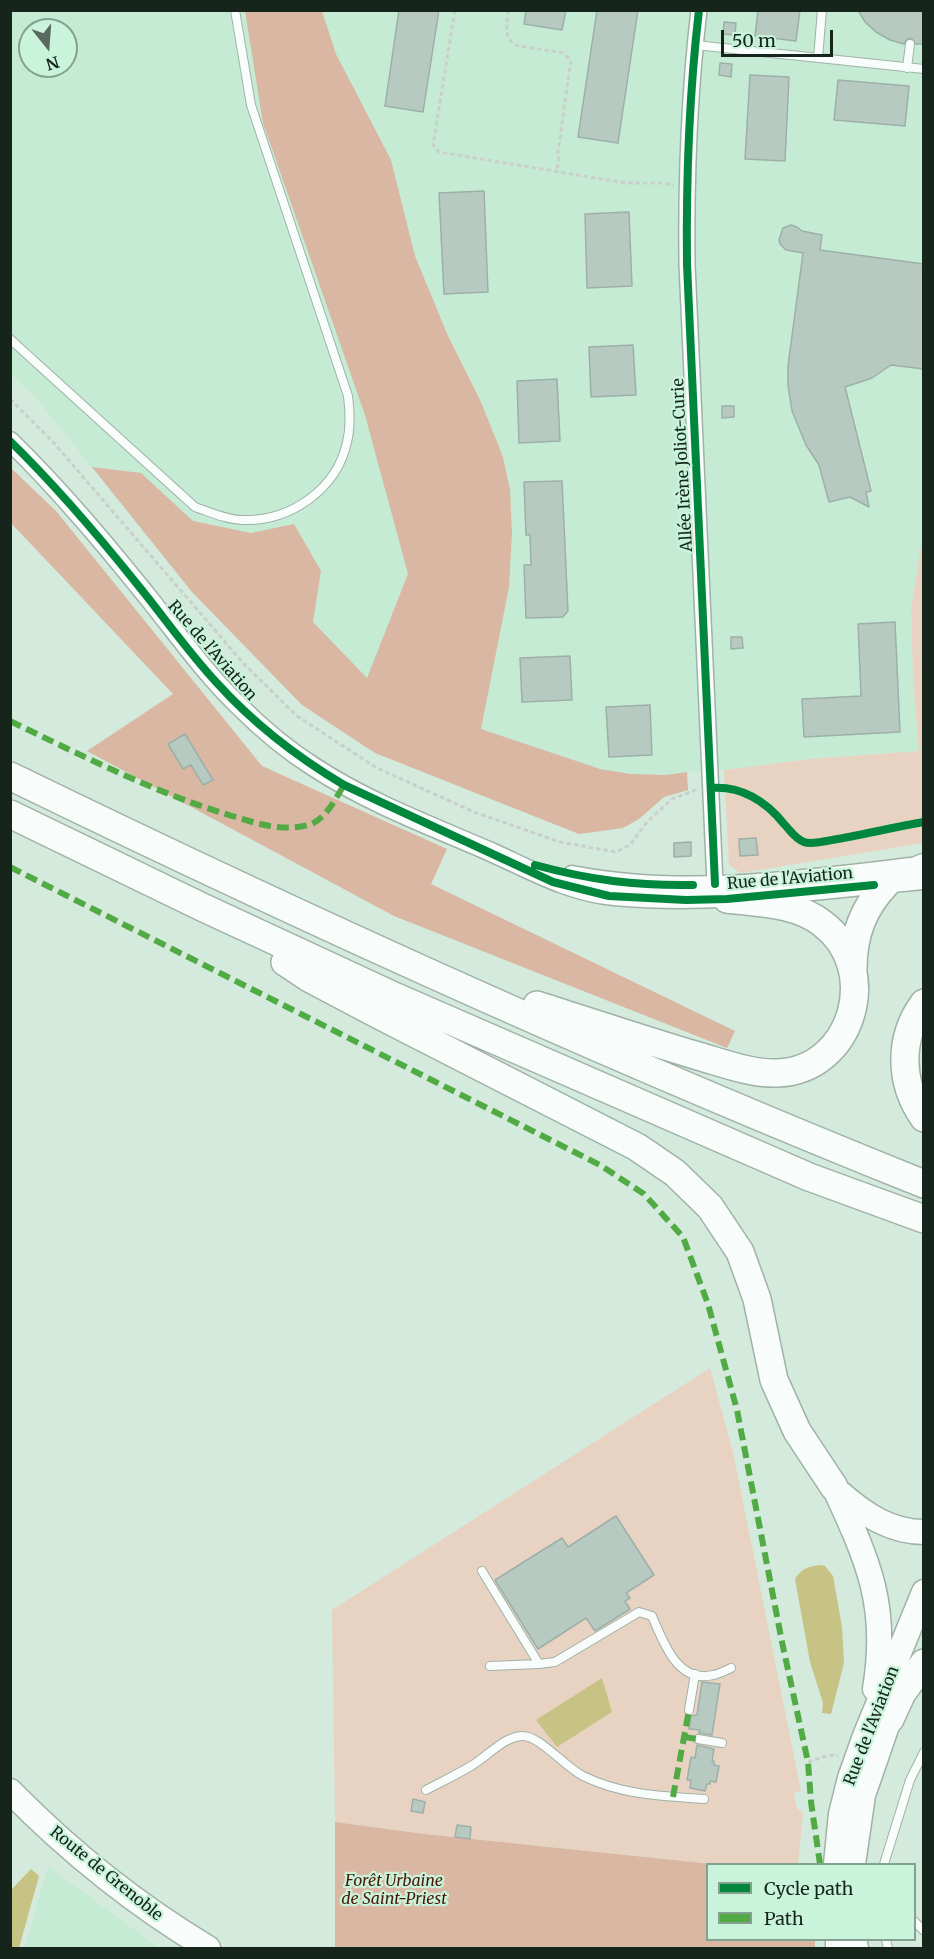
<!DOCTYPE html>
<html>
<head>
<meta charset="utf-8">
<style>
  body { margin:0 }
  #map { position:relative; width:934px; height:1959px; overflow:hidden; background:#d3eadc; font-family:Merriweather,serif }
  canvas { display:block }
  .frame { position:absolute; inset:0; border:12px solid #15251c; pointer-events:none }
  .legend { position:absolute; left:706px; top:1863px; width:210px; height:78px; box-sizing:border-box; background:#caf3db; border:2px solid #82a18f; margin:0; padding:8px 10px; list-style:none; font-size:18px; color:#15251c }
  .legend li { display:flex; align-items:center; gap:12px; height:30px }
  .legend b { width:30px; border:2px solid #82a18f }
  .north { position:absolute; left:18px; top:18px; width:60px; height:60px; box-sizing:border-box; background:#caf3db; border:2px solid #82a18f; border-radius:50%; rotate:163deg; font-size:16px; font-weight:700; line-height:24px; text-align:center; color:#15251c }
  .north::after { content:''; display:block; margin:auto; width:21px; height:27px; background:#586a5f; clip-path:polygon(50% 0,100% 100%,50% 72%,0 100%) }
  .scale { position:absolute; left:721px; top:30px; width:112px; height:27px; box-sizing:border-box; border:3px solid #15251c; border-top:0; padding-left:8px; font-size:18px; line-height:21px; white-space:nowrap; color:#15251c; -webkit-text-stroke:4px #caf3db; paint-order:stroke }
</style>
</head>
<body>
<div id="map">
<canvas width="934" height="1959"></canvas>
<div class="frame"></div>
<ul class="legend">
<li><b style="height:8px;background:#00873e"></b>Cycle path</li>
<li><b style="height:8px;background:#51aa43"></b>Path</li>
</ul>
<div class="north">N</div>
<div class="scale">50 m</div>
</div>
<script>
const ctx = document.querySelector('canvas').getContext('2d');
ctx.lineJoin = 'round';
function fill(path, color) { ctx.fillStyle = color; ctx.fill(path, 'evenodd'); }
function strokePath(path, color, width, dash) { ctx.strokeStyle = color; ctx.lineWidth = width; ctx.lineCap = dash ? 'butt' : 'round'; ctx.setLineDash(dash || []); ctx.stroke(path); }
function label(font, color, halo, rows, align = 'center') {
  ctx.font = font + ' Merriweather,serif'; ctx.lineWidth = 4.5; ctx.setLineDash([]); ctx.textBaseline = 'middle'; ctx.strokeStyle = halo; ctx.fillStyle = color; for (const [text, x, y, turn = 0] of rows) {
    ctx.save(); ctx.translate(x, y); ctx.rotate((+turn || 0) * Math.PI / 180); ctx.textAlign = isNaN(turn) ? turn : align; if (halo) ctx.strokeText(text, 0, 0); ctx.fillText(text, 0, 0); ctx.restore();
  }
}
fill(new Path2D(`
  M10,11H923L924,533L911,609L913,681L919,751L810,759L734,769L687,772L688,790L664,797L639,819L623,828L579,834L375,753L302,705L192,592L38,400L11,374ZM30,30H66V66H30Z
  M48,1866L159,1948H25Z`), '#c5ebd5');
fill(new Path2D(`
  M923,533V843L740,873L729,865L724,770L810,759L919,751L913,681L911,609Z
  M710,1368L733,1452L801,1791L794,1792L797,1808L803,1813L798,1864H712L424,1834L335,1822L332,1610Z`), '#e8d3c3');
fill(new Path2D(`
  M245,11H322L336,54L391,160L415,256L448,336L481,402L503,457L510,490L512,533L509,587L481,729L600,769L631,774L666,775L687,772L688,790L664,797L639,819L623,828L579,834L375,753L302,705L192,592L92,467L141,473L193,521L251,533L294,524L321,571L313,622L367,678L408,574L365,415L263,123Z
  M10,467L56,511L262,766L447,849L431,884L735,1031L727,1048L394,916L87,751L173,694L11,523Z
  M335,1822L424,1834L712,1864H708V1940H815V1948H335Z`), '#d9b7a2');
fill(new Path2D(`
  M819,1565L825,1566L833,1576L842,1627L844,1663L831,1714L822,1713L823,1703L810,1662L795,1579C801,1569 807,1567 819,1565Z
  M602,1678L612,1712L557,1747L536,1720Z
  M31,1869L39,1876L19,1948H11V1890Z`), '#c7c384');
const building = new Path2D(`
  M399,10H439L423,112L385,106Z
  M526,10H566L562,30L524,24Z
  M597,10H638L618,143L578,137Z
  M758,10H800L796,41L755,36Z
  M858,10H924V44H916L911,38L907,39L904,44L890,40L876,32L865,22Z
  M724,22L736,23L735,35L723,34Z
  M720,63L732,64L731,77L719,75Z
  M750,75L789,77L785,161L745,159Z
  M838,80L909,86L905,126L834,120Z
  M484,191L488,292L444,294L439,193Z
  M629,212L632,286L587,288L585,214Z
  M791,225L797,227L802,231L822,235L820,250L924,264V369L891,365L872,378L845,387L871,491L866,492L869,507L850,497L829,502L819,465L806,445L792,411L788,385V366L803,253L786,250L780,244L779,240L783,228Z
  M633,345L636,395L591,397L589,347Z
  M557,379L560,441L519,443L517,381Z
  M722,406H734V417L722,418Z
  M562,481L568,611L563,617L526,618L524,565H531L530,535H526L524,482Z
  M895,622L900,732L804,737L802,699L861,696L858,624Z
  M731,637H742L743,648L731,649Z
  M570,656L572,700L522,702L520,658Z
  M650,705L652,755L609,757L606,707Z
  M185,734L213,780L203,785L191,765L183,769L168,744Z
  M756,838L758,855L740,856L739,839Z
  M691,842V856L674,857V843Z
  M616,1516L654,1575L626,1593L630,1598L625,1601L630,1609L603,1626L595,1631L586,1618L538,1649L495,1580L562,1538L568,1547Z
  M702,1682L720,1684L712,1735L699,1733L700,1730L689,1729L691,1716L697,1715Z
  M697,1745L714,1749L712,1761H714V1765L719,1766L716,1782L710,1781V1784H707L705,1791L690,1788L691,1780H687L691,1757L695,1758Z
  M413,1799L425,1802L423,1813L411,1811Z
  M457,1825L471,1827L470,1839L455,1837Z`);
fill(building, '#b6cac2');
strokePath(building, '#9db0a8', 1.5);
const service = new Path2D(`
  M695,45L924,69
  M818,58L822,10
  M907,68L910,44
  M10,339L195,507C210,512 227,520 244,520C291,521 337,489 347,442C351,427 350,412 348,396L251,105L235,10
  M482,1571L539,1664L555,1662L639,1612L652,1616C663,1641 677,1684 713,1675C719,1674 725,1671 731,1668
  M490,1666L539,1664
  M689,1710L695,1674
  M698,1739L722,1743
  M426,1790C441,1782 456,1775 471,1766C487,1757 503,1737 522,1736C539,1735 565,1767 583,1776C622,1795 661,1796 704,1799
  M884,1864L910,1780L924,1752
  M914,1921L924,1931
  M886,1940L888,1948`);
const minor = new Path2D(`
  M699,10C689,95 686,179 687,264L715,884L709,892`);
const tertiary = new Path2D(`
  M10,441C61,491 106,545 151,601C179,636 205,673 238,705C261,728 287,750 314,767C369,803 431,826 491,852C531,870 569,892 614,896C717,906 820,889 924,880
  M572,875C683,897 800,880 911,867`);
const primary = new Path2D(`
  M886,884L899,876L924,866
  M834,1487C868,1561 889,1605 875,1689
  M840,1493C864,1514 890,1532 924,1532
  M10,1791C69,1851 136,1905 208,1948
  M836,1864L841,1814L850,1778L865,1736L924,1592
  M853,1864L863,1795L892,1711
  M838,1940V1948
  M854,1940L856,1948`);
const motorway = new Path2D(`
  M10,776C310,922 614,1060 924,1184
  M10,814L204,908L396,997L809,1177L924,1219
  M285,962L309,978L379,1015L637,1147L675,1173L710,1207L740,1252L757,1299L774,1380L797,1431L834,1487
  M853,969C853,935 863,908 886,884
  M924,1003C898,1038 899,1083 924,1118
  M537,1005C590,1022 644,1040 698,1056C723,1063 751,1074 778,1073C853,1070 882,969 823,924C797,903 759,903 727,899
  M890,1719L902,1693L924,1663`);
strokePath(service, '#a0b2a7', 10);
strokePath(minor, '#a0b2a7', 18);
strokePath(tertiary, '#a0b2a7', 21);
strokePath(primary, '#a0b2a7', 27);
strokePath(motorway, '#a0b2a7', 30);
strokePath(new Path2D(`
  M455,10L433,145L439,152L626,183H662L674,185
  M509,10C507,24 503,36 515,45L563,53L571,60L558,152L559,156L557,171
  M10,399L53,442L244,664L297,716L377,768L474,812L560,842L616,852L630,845L647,822L672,799L698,789
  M914,823L924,816
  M808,1762L829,1755L838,1756`), '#c9d0cc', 3, [4.5, 3]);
strokePath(service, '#f8fcfa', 8);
strokePath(minor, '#f8fcfa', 15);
strokePath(tertiary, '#f8fcfa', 18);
strokePath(primary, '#f8fcfa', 24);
strokePath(motorway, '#f8fcfa', 27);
strokePath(new Path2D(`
  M10,721C83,756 155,793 232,816C256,823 278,831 304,826C324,823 334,801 344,785
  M10,867L600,1165L644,1194L683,1237L708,1304L737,1410L782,1642L808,1762L811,1802L820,1864
  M684,1737L698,1739
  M673,1797L689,1710`), '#51aa43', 6, [12, 6]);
strokePath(new Path2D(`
  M699,10C689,95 686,179 687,264L715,884
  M10,441C56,486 97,534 137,584C164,617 188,652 217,683C254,724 297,757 344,785L553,882L609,896L686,900L727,899L874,885
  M712,788C741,786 766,801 784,824C791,831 794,838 804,842C812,845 824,841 832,840C863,835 893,827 924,822
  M535,865C590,880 636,886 693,885`), '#00873e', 8);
label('16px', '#15251c', '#caf3db', [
  ["Allée Irène Joliot-Curie",683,465,-93],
  ["Rue de l'Aviation",212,651,49],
  ["Rue de l'Aviation",790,879,-5],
  ["Rue de l'Aviation",872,1726,-69],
  ["Route de Grenoble",106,1874,39]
]);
label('italic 16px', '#4b1907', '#caf3db', [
  ["Forêt Urbaine",394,1881],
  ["de Saint-Priest",394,1899]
]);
</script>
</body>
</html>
